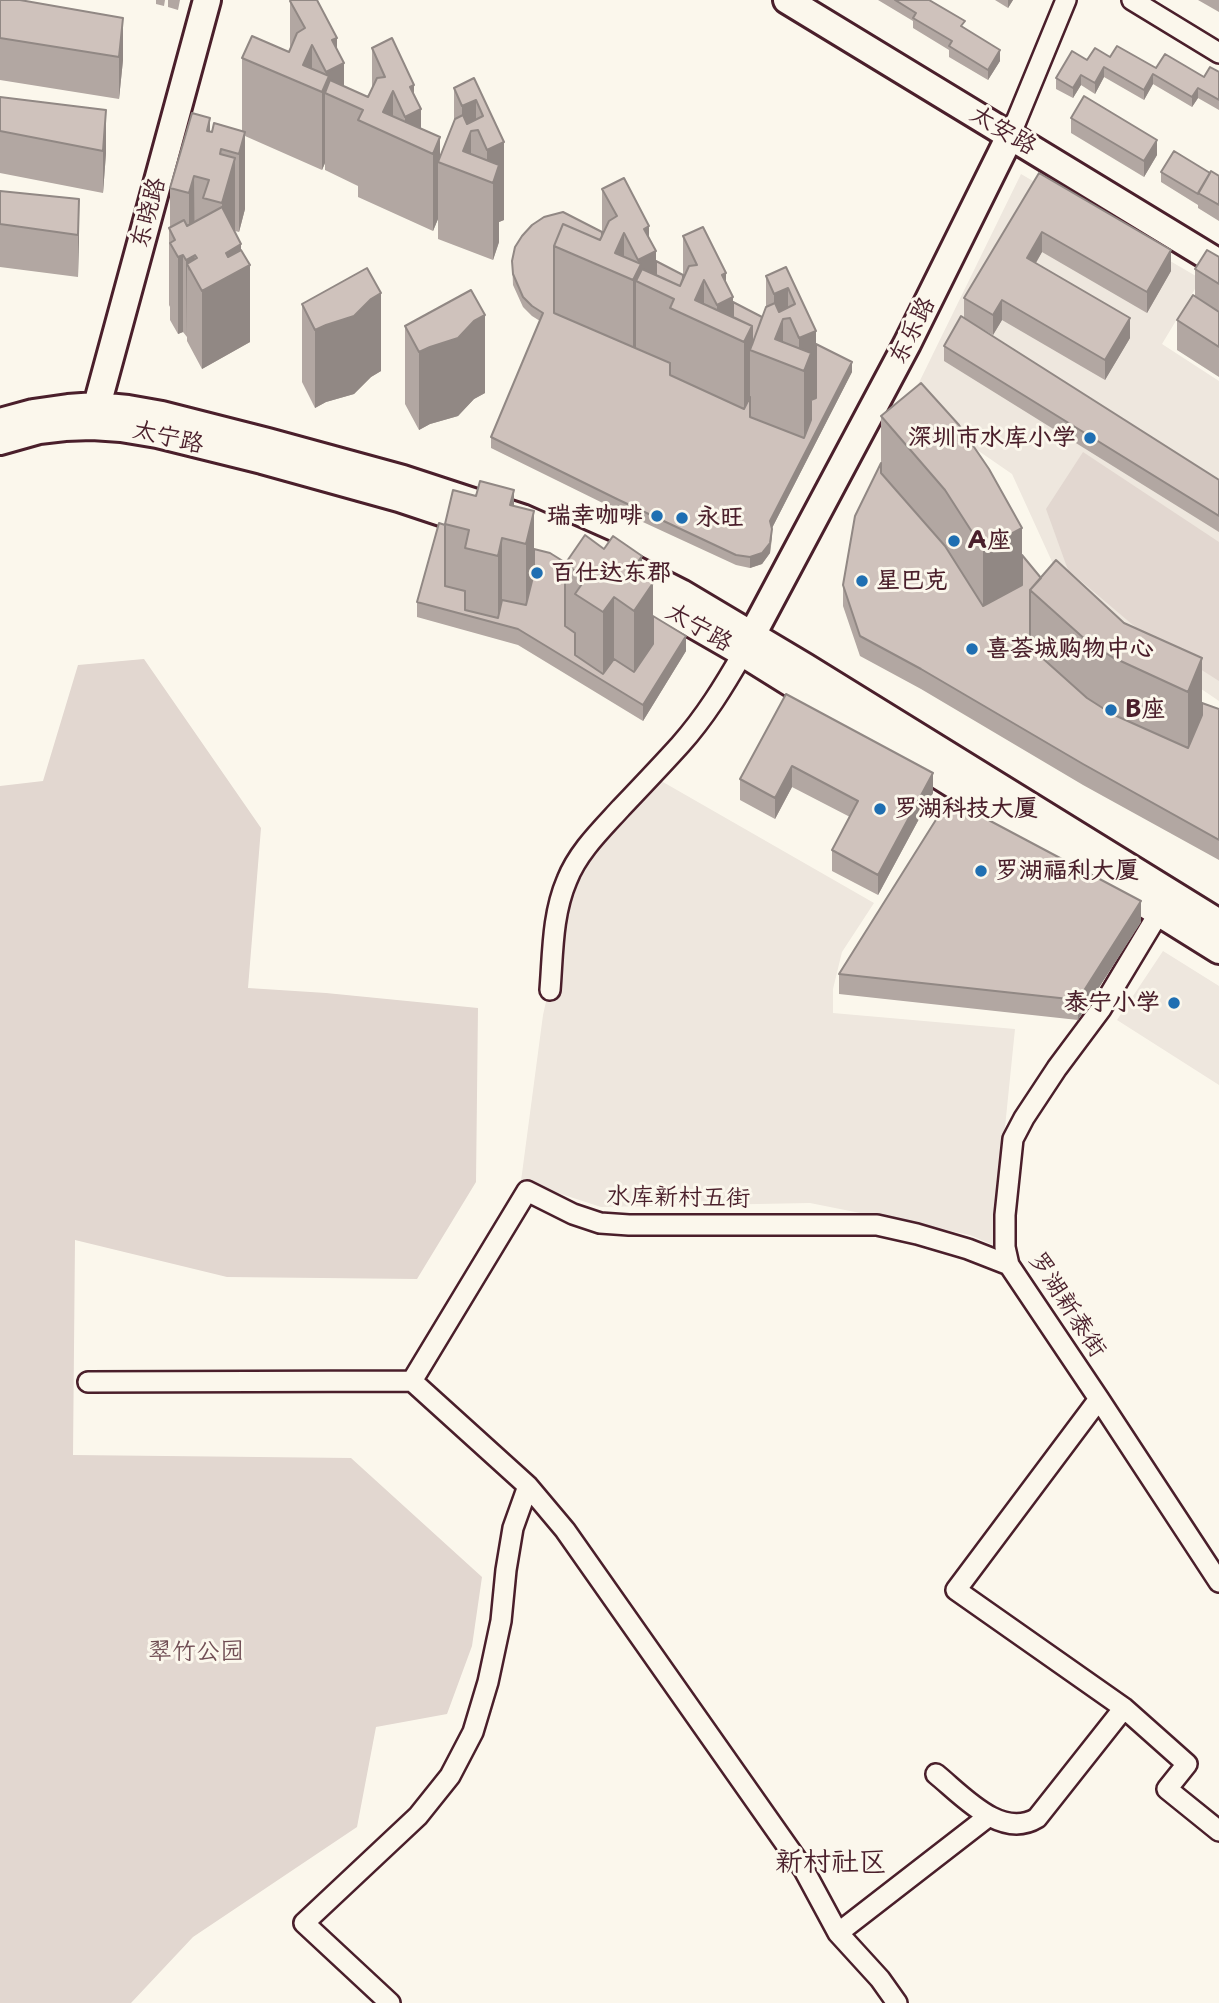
<!DOCTYPE html>
<html>
<head>
<meta charset="utf-8">
<style>
  body { margin:0 }
  canvas { display:block; background:#fbf7ec }
</style>
</head>
<body>
<canvas width="1219" height="2003"></canvas>
<script>
const ctx = document.querySelector('canvas').getContext('2d');
ctx.lineJoin = 'round';
function fill(path, color) { ctx.fillStyle = color; ctx.fill(path, 'evenodd'); }
function strokePath(path, color, width, dash) { ctx.strokeStyle = color; ctx.lineWidth = width; ctx.lineCap = dash ? 'butt' : 'round'; ctx.setLineDash(dash || []); ctx.stroke(path); }
function label(font, color, halo, rows, align = 'center') {
  ctx.font = font + ' "Playpen Sans","LXGW WenKai TC",sans-serif'; ctx.lineWidth = 6; ctx.setLineDash([]); ctx.textBaseline = 'middle'; ctx.strokeStyle = halo; ctx.fillStyle = color; for (const [text, x, y, turn = 0] of rows) {
    ctx.save(); ctx.translate(x, y); ctx.rotate((+turn || 0) * Math.PI / 180); ctx.textAlign = isNaN(turn) ? turn : align; if (halo) ctx.strokeText(text, 0, 0); ctx.fillText(text, 0, 0); ctx.restore();
  }
}
fill(new Path2D(`
  M1021,174L1201,279L1162,344L1219,381V701L1145,651L1059,577L1012,474L909,403Z
  M656,778L874,903L842,952L833,989V1013L1015,1029L993,1245L970,1235L810,1203L601,1207L521,1181L543,1015L575,874Z
  M1163,951L1219,986V1085L1117,1020Z`), '#eee7de');
fill(new Path2D(`
  M1083,452L1219,542V681L1140,631L1068,570L1046,509Z
  M144,659L261,828L248,988L326,993L478,1008L476,1182L417,1279L227,1277L75,1240L73,1455L351,1458L482,1577L472,1646L447,1714L376,1727L357,1827L193,1937L131,2003H0V786L43,781L78,665Z`), '#e2d7d0');
const street = new Path2D(`
  M1132,0L1219,53
  M1010,136L1066,0
  M1166,901L1101,1009L1057,1068L1024,1118L1013,1139L1005,1215V1247L1009,1265L1099,1399L1219,1582
  M550,990C553,953 552,915 567,880C578,852 601,830 621,808C641,787 661,766 680,745C705,717 724,686 743,653
  M412,1381L527,1191L573,1214L600,1223L629,1225H877L917,1234L968,1249L1009,1265
  M88,1382L412,1381L528,1486L565,1530L804,1870L838,1933L880,1979L897,2003
  M1099,1399L956,1590L1124,1708L1187,1764L1167,1789L1219,1831
  M936,1774C962,1795 1001,1840 1037,1818L1124,1708
  M838,1933L989,1816
  M390,2003L304,1923L418,1816L450,1776L473,1732L488,1682L501,1621L506,1570L513,1528L528,1486`);
const secondary = new Path2D(`
  M787,0L1219,263
  M93,420L207,0
  M0,422L33,413L68,408L96,406L128,409L162,415L268,442L403,479L522,518L610,557L681,593L805,667L1219,923
  M0,441L39,430L65,427L92,426L121,428L157,434L262,460L399,498L516,537L609,579L670,611L743,653L1219,950
  M744,650L907,344L1010,136`);
strokePath(street, '#4a1f2b', 24);
strokePath(secondary, '#4a1f2b', 32);
strokePath(street, '#fbf7ec', 19);
strokePath(secondary, '#fbf7ec', 26);
fill(new Path2D(`
  M0,0L123,18V60L119,99L0,80Z
  M156,0H165L164,6L156,4Z
  M168,0H180L178,10L168,7Z
  M878,0H929L965,28L1000,61L988,80L949,57V50L913,28V21Z
  M995,0H1013L1008,8Z
  M1198,0H1219V12Z
  M290,1L337,50L344,87L368,97L372,90V48L414,95L421,129L440,156L454,121V88L474,78L504,142V220L499,222V242L493,260L438,239V219L433,231L358,197V186L325,170V163L322,170L245,136V209L239,232L235,231V233L241,250L250,342L202,369L187,341V337L183,332L178,334L170,320V307L169,305V228L170,227V188L210,132L242,131V58L289,52L290,48Z
  M1110,57L1156,68L1204,77L1219,72V110L1198,98L1192,107L1153,84L1144,100L1104,77L1095,94L1081,85L1073,98L1056,89V78L1087,60Z
  M0,97L106,153L103,193L0,173Z
  M1071,118L1157,155L1144,177L1071,133Z
  M1161,172L1210,173L1219,176V221L1198,208V205L1161,182Z
  M1039,173L1171,271L1147,313L1042,252L1036,263L1130,338L1105,380L1002,320L993,335L970,322L1219,480V532L944,361V346L964,318V298Z
  M602,189L649,238L656,261L683,275V236L726,283L733,302L762,317L766,309V276L786,267L816,344L852,372L772,528V539L770,553L762,564L750,568L736,565L619,511L491,448V437L540,321L532,316L523,307L513,285L512,261L515,247L602,232Z
  M0,191L79,199L78,277L0,267Z
  M1219,257V377L1177,350V320L1195,297V269Z
  M302,304L381,371L371,377L354,394L326,402L315,408L302,382Z
  M405,326L485,393L474,399L458,416L430,424L419,430L405,404Z
  M881,416L1022,555L1041,578L1202,703L1219,709V860L1083,785L921,689L860,656L843,606V585L881,463Z
  M514,506L534,549L566,563L642,575L653,616L686,651L643,721L518,645L417,617V602L445,525Z
  M786,694L933,793L878,895L832,871V850L850,817L792,787L775,819L740,800V779Z
  M1141,922L1078,1020L839,994V974Z`), '#b2a7a2');
fill(new Path2D(`
  M1008,0H1013L1008,8Z
  M123,18V60L119,99V57Z
  M337,38V67L344,63V102L325,93V163L322,170V92L326,82V72L332,40Z
  M312,45V88L303,65Z
  M1000,50V61L988,80V70Z
  M1104,67V77L1095,94V83Z
  M1153,74V84L1144,100V90Z
  M1081,75V85L1073,98V88Z
  M414,85V112L421,109V148L405,141V117L410,87Z
  M1198,88V98L1192,107V97Z
  M393,91V135L383,112Z
  M476,100V130L471,131V174L462,171V106Z
  M106,110V153L103,193V151Z
  M210,118V196L207,131Z
  M245,132V209L239,232V154Z
  M440,137V162H438V219L433,231V154Z
  M1157,140V155L1144,177V161Z
  M504,142V220L499,222V242L493,260V183L487,181V150Z
  M235,158V236L241,244V270L250,265V342L202,369V291L222,280V203Z
  M194,176L195,279L190,269L189,271L187,264L186,338V260L189,259V193Z
  M79,199V242L78,277V235Z
  M649,226V255L656,251V290L636,281V352L633,358V280L638,270V260L644,229Z
  M1042,232V252L1027,278V258Z
  M624,233V276L615,253Z
  M1171,250V271L1147,313V292Z
  M183,255V332L178,334V257Z
  M726,273V300L733,297V337L717,329V305L722,275Z
  M704,280V324L695,300Z
  M788,288V318L783,319V363L774,359V294Z
  M381,293V371L371,377L354,394L326,402L315,408V330Z
  M1002,300V320L993,335V315Z
  M485,315V393L474,399L458,416L430,424L419,430V352Z
  M1130,318V338L1105,380V360Z
  M752,326V351L750,350V407L744,419V342Z
  M816,331V408L804,448V371L799,369V338Z
  M852,362V372L770,532V521Z
  M514,490V541L510,505Z
  M534,511V589L526,621V544Z
  M1022,528V605L983,626V549Z
  M772,529L770,553L762,564L750,568V557Z
  M502,538V615L498,624V556Z
  M642,556V599L653,583V660L634,688V611L633,569Z
  M614,597V674L603,681V612Z
  M686,636V651L643,721V705Z
  M1202,658V735L1188,769V692Z
  M792,766V787L775,819V798Z
  M933,773V793L878,895V875Z
  M1141,901V922L1078,1020V1000Z`), '#918884');
const building = new Path2D(`
  M0,0H20L123,18L119,57L0,38Z
  M291,0H317L337,38L332,40L344,63L326,72L312,45L303,65L329,76L322,92L242,58L252,36L289,52L297,33L305,28L290,1Z
  M895,0H929L965,21L961,26L1000,50L988,70L949,46L952,41L913,18L916,13Z
  M392,38L414,85L410,87L421,109L405,117L393,91L383,112L440,137L433,154L358,120L363,110L325,93L330,80L368,97L377,78L385,77L372,48Z
  M1117,46L1156,68L1165,54L1204,77L1210,67L1219,72V100L1198,88L1192,97L1153,74L1144,90L1104,67L1095,83L1081,75L1073,88L1056,78L1072,51L1087,60L1095,48L1110,57Z
  M474,78L504,142L487,150L478,130L471,131L463,151L499,165L493,183L438,162L455,119L463,115L467,124L483,116L476,100L462,106L454,88Z
  M1084,96L1157,140L1144,161L1071,118Z
  M0,97L106,110L103,151L0,131Z
  M192,113L210,118L207,131L212,132L214,123L245,132L239,154L221,149L220,154L235,158L222,203L203,198L209,180L194,176L189,193L170,188Z
  M1174,151L1210,173L1198,194L1161,172Z
  M1211,171L1219,176V205L1198,193Z
  M1039,173L1171,250L1147,292L1042,232L1027,258L1130,318L1105,360L1002,300L993,315L964,298Z
  M624,178L649,226L644,229L656,251L638,260L624,233L615,253L641,264L633,280L554,246L563,224L600,240L609,221L617,216L602,189Z
  M0,191L79,199L78,235L0,224Z
  M222,207L241,244L226,253L228,257L241,250L250,265L202,291L187,264L197,258L195,255L186,260L183,255L178,257L170,243L175,240L169,228L184,220L187,226Z
  M563,212L602,232V236L600,240L563,224L554,246V313L670,363V375L744,409L750,397V417L804,438L811,420V400L816,398V344L852,362L770,521L772,529L770,543L762,553L750,557L736,555L619,500L491,437L543,313L532,306L523,297L513,274L512,261L515,247L522,236L532,225L544,217Z
  M703,227L726,273L722,275L733,297L717,305L704,280L695,300L752,326L744,342L670,308L674,299L636,281L642,269L680,286L689,266L697,265L683,236Z
  M1207,250L1219,257V284L1195,269Z
  M656,261L683,275V278L680,286L656,275Z
  M786,267L816,331L799,338L790,318L783,319L775,339L811,353L804,371L750,350L766,307L775,303L779,312L795,304L788,288L774,294L766,276Z
  M367,268L381,293L371,299L354,316L326,325L315,330L302,304Z
  M471,290L485,315L474,321L458,338L430,347L419,352L405,326Z
  M1193,295L1219,312V347L1177,320Z
  M733,302L762,317L752,345V326L733,317Z
  M961,316L1219,480V516L944,346Z
  M921,383L959,425L989,469L1022,528L983,549L945,490L881,416Z
  M881,463V473L945,546L983,606L1022,585V555L1041,578L1030,590V647L1087,698L1112,714L1188,748L1202,715V703L1219,709V840L1083,764L921,669L860,636L843,585L855,516Z
  M480,481L514,490L510,505L534,511L526,544L502,538L498,556L465,548L469,530L445,524L453,490L476,496Z
  M439,523L445,525V586L465,591V610L498,618L502,600L526,605L534,573V549L550,553L566,563L565,564V626L575,633V655L603,674L614,659L634,672L653,644V616L686,636L643,705L518,629L417,602Z
  M585,535L604,549L613,536L642,556L633,569L653,583L634,611L614,597L603,612L575,594L586,578L565,564Z
  M1056,560L1124,623L1202,658L1188,692L1112,657L1087,641L1030,590Z
  M786,694L933,773L878,875L832,850L858,801L792,766L775,798L740,779Z
  M949,799L1141,901L1078,1000L839,974Z`);
fill(building, '#cfc2bc');
strokePath(building, '#918884', 2);
for (const [x, y, r, color] of [
  [1090,438,7,"#1f6fb2"],
  [657,516,7,"#1f6fb2"],
  [682,518,7,"#1f6fb2"],
  [954,541,7,"#1f6fb2"],
  [537,573,7,"#1f6fb2"],
  [862,581,7,"#1f6fb2"],
  [972,649,7,"#1f6fb2"],
  [1111,710,7,"#1f6fb2"],
  [880,809,7,"#1f6fb2"],
  [981,871,7,"#1f6fb2"],
  [1174,1003,7,"#1f6fb2"]
]) { const dot = new Path2D(); dot.arc(x, y, r, 0, 2 * Math.PI); ctx.fillStyle = color; ctx.fill(dot); strokePath(dot, '#fbf7ec', 2.5); }
label('24px', '#4a1f2b', '#fbf7ec', [
  ["太安路",1003,131,31],
  ["东晓路",149,213,-75],
  ["东乐路",913,331,-63],
  ["太宁路",168,438,13],
  ["太宁路",699,628,30],
  ["水库新村五街",678,1198,1],
  ["罗湖新泰街",1067,1305,57]
]);
label('bold 24px', '#4a1f2b', '#fbf7ec', [
  ["深圳市水库小学",1076,438,"right"],
  ["瑞幸咖啡",643,516,"right"],
  ["永旺",696,518],
  ["A座",968,541],
  ["百仕达东郡",551,573],
  ["星巴克",876,581],
  ["喜荟城购物中心",986,649],
  ["B座",1125,710],
  ["罗湖科技大厦",894,809],
  ["罗湖福利大厦",995,871],
  ["泰宁小学",1160,1003,"right"]
], 'left');
label('24px', '#704d54', '#fbf7ec', [
  ["翠竹公园",196,1652]
]);
label('28px', '#4a1f2b', '#fbf7ec', [
  ["新村社区",831,1863]
]);
</script>
</body>
</html>
